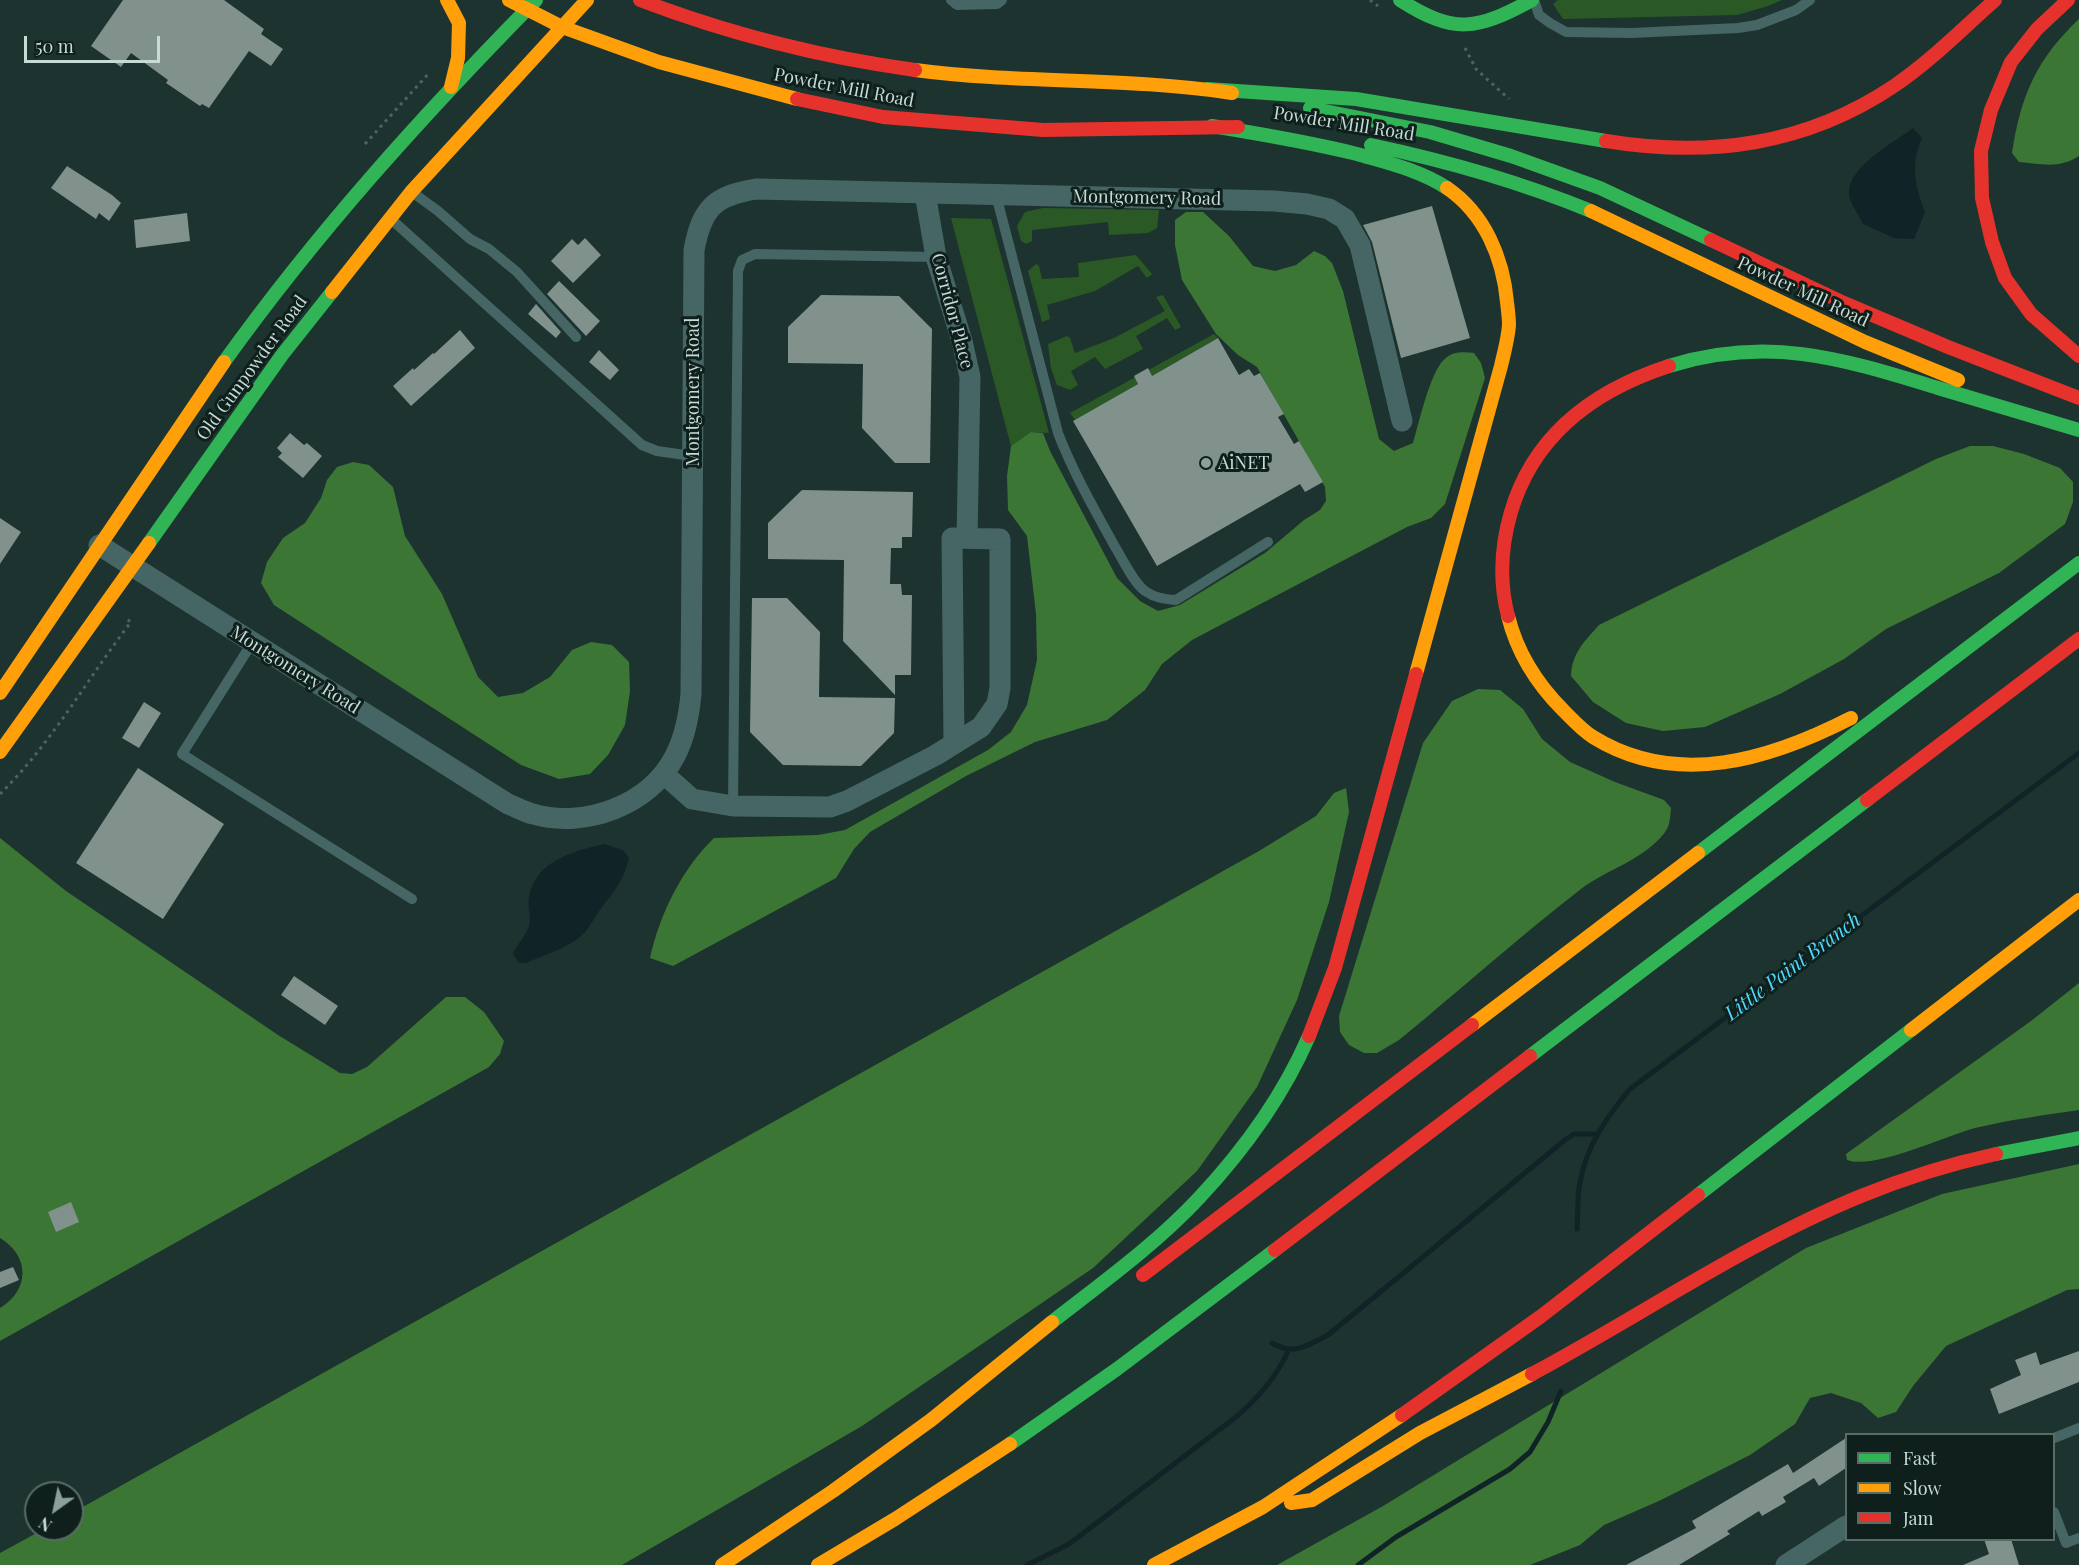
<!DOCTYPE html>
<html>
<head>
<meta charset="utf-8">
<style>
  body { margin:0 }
  #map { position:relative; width:2079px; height:1565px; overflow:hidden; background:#1d332f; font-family:"Playfair Display",serif }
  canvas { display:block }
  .legend { position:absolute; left:1845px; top:1433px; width:210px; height:108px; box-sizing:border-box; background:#0f201c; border:2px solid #586b66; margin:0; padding:8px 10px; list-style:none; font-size:18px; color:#c6dbd6 }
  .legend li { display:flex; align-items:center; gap:12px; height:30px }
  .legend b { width:30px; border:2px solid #586b66 }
  .north { position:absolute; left:24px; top:1481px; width:60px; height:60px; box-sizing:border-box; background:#0f201c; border:2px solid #586b66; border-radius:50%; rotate:213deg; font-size:16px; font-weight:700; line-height:24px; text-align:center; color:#c6dbd6 }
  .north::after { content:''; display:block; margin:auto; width:21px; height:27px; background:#8ba09c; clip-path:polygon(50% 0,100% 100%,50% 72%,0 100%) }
  .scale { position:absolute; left:24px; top:36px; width:136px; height:27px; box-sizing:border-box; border:3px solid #c6dbd6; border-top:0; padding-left:8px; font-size:18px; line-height:21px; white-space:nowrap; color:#c6dbd6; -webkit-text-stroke:4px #0f201c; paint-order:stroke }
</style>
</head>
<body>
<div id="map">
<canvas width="2079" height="1565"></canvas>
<ul class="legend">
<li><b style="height:8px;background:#30b455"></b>Fast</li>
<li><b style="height:8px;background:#ff9f0a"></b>Slow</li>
<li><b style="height:8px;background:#e5322d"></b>Jam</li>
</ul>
<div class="north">N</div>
<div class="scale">50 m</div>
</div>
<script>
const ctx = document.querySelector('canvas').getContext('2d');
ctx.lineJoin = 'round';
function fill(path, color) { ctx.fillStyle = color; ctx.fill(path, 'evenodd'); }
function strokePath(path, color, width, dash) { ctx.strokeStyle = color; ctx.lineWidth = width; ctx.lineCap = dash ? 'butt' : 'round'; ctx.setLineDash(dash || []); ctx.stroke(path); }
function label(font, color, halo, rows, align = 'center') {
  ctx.font = font + ' "Playfair Display",serif'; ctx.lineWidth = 6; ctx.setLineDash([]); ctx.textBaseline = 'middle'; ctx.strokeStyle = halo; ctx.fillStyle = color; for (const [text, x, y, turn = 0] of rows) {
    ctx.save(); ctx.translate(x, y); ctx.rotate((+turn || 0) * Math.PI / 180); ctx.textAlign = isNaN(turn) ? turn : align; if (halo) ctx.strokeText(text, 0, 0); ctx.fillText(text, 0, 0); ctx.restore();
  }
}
fill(new Path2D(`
  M1558,0H1782L1768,6L1737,15L1563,19L1553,4Z
  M1043,208L1159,210L1157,228L1148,233L1109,235L1108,222L1032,230V241L1026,244L1021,241L1017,226L1025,212Z
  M951,218L991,219L1049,433L1031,432L1011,446Z
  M1136,255L1152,274L1147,278L1138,266L1095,291L1047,305L1050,319L1042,322L1028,271L1036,264L1039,266L1042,279L1079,277L1078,263Z
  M1163,295L1181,327L1175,330L1167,318L1136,336L1143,349L1105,369L1095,357L1071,371L1078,385L1070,390L1057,385L1051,368L1048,344L1067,336L1070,338L1075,353L1114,338L1165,311L1156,297Z
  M1214,334L1218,338L1075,420L1070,413Z`), '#2b5926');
fill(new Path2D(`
  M2079,19V156C2059,169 2042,164 2019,162L2012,153C2021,95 2036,60 2079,19Z
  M1186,212H1203L1229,236L1253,266L1275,271L1296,265L1314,251L1325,256L1332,263L1343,291L1379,439L1394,451L1413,443C1419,423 1431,367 1447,357C1455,351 1465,352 1474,353L1481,363L1485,378L1445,504L1431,518L1407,527L1192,640L1162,664L1145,690L1107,720L1035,742L966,776L870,832L854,849L836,878L673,966L650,958C660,914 681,870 714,838L818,835L845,830L988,750L1011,732L1027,705L1037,660L1036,614L1027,536L1008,510L1007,476L1011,446L1031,432L1043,433L1050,451L1117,578L1140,601L1158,611L1180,605L1265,553L1304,520L1320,510L1326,501L1325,487L1257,367L1238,355L1216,334L1182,280L1175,245V220Z
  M1970,446H1993L2024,454L2060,468L2073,482V502L2065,524L1999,573L1886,629L1844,659L1780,694L1705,727L1663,731L1626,723L1593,702L1571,676C1572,653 1584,642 1599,625L1936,459Z
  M353,462L369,465L393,487L405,536L442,594L478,677L498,697L523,693L550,677L572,650L591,642L612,645L629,662L630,691L625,725L608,755L590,774L559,779L521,765L274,605L261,583L267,562L283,538L305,523L321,498L327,480L337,467Z
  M1478,689L1500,690L1523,709L1542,739L1570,762L1615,782L1664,800L1671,808C1670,820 1670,828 1661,837C1640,861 1606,870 1581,889C1519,937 1460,990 1399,1040L1377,1053H1364L1349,1045L1340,1032L1339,1016L1423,743L1452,701Z
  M1346,788L1349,812L1329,902L1297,1000L1257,1087L1197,1171L1093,1268L862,1426L622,1565H0V1553L44,1529H72V1513L1259,851L1316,816L1334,793Z
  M0,838L66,891L278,1035L340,1073L352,1074L367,1067L446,997H465L484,1012L504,1041L500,1054L489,1067L0,1341V1308C30,1290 30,1256 0,1238Z
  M2079,983V1110C2044,1115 2009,1120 1975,1128C1945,1136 1874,1170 1847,1160L1846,1154L2031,1021Z
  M2079,1164V1289L2067,1290L1946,1346L1913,1386L1896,1412L1878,1418L1861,1403L1831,1393L1810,1398L1795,1424L1750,1455L1661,1500L1604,1525L1580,1545L1530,1565H1277L1383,1506L1806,1248L1942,1194Z`), '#3c7635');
fill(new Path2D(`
  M1913,128L1922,138C1910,165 1915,185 1925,212L1914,239L1894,238L1863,224C1859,216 1853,207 1850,199C1842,169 1894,143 1913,128Z
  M604,844L623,850L629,858C623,884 612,893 597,914C593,920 589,928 584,933C570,948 545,954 526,963H519L513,954C517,944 526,936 529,926C532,916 527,907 529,898C534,861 574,851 604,844Z`), '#102327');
strokePath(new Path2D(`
  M1577,1229C1578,1214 1577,1197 1580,1182C1587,1145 1606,1118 1630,1089L2079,753
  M1272,1343C1294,1356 1306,1346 1328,1335L1565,1140L1574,1134H1597
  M1027,1565L1069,1544L1236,1417C1257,1399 1277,1376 1288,1351
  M1358,1565L1396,1537L1510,1469L1530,1452L1548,1422L1561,1391`), '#102327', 5);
fill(new Path2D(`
  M123,0H224L264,29L261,34L283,49L271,66L249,51L209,108L202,104L200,106L166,83L168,80L131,53L121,67L91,46Z
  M67,166L112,195L121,203L109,221L99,213L96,219L51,188Z
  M1432,206L1470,338L1401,358L1372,242L1363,225Z
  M187,213L190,241L136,248L134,220Z
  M585,238L601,255L573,283L551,261L572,239L578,245Z
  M559,281L600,321L586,336L547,294Z
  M821,295L899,296L932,329L930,463H895L862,428L863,364L788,363V327Z
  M536,304L561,332L556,338L528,314Z
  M460,330L475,348L411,406L393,386L413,368L414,370L433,353L434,354Z
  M1218,338L1239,375L1249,369L1254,376L1260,373L1284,414L1278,417L1294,444L1299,441L1323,482L1305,492L1300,484L1157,566L1073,421L1138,384L1134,376L1148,368L1152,376Z
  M599,350L619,370L610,380L589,362Z
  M290,433L304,445L307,443L322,456L303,478L278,457L282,453L277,448Z
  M802,490L913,492L912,537H902V548H891L890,584H901L902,595H912L911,675H895V695L843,641L844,560L768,559V523Z
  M0,518L21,532L0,564Z
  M752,598H787L820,632L819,697L895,698L894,733L861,766L783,765L750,732Z
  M144,702L161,713L139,748L122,738Z
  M138,768L224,824L163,919L76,863Z
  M294,976L338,1006L325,1025L281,995Z
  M71,1202L79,1222L56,1232L48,1212Z
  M13,1267L19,1280L0,1288V1272Z
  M2079,1351V1382L1999,1414L1990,1389L2021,1375L2015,1360L2036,1352L2040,1365Z
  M1846,1438V1468L1819,1486L1814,1478L1783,1497L1786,1502L1762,1516L1759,1511L1727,1531L1730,1534L1679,1565H1626L1696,1528L1692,1521L1788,1464L1793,1473Z
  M1984,1539H2011L2019,1565H1963L1989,1554Z`), '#81918b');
strokePath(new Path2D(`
  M1370,0L1378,6
  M1465,48L1476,69L1509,99
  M365,144L429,73
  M0,794C52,743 87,679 131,622L124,617`), '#4b6465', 3, [3, 4.5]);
strokePath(new Path2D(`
  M951,0L957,5L997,4L1002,0
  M1534,0L1539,15L1550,23L1566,32L1632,33L1738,28L1757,25L1796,10L1810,0
  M412,192L438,211L470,239L489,249L517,272L576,337
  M996,195L1058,433C1073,472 1094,509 1114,545C1122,558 1133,582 1145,591C1155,598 1164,599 1176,600L1268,542
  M391,219L642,445L657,451L692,456
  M252,643L182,754L412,899
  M733,806L738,271L742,260L755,254L936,257
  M2054,1438L2079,1428
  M2054,1512L2066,1543L2079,1538`), '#466666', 10);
strokePath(new Path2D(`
  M925,193L936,257L962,341L970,377L967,538
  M99,545L508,804C516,807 524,812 533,814C585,829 650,805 675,756C685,737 689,716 691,694L694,250C702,208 714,196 756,189L1274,201L1307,204L1329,209L1345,219L1360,245L1402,421
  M664,774L692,799L733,806L830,807L847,801L936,755L981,727L997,704L1000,688V539L952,538L954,744
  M1786,1565L1846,1526`), '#466666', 21);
strokePath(new Path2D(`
  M1400,0C1455,35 1477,30 1532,0
  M1207,89L1356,99L1606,141
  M1310,108L1430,132L1511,156L1600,188L1711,240
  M1212,126C1261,134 1309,142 1357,154C1388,163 1419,170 1447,188
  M1371,145C1447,161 1520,182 1591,211
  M224,362C318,231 423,115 536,0
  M1669,366C1769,335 1843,359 1938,388C1985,402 2032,416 2079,430
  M149,543L282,355L332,292
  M1698,853L2079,563
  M1530,1056L1867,800
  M1996,1154L2079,1138
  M1698,1195L1911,1030
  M1052,1322C1102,1283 1155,1245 1199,1198C1243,1151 1283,1096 1309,1036
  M1010,1444L1117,1369L1275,1250`), '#30b455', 14);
strokePath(new Path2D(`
  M447,0L459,23L458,58L451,87
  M509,0L562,27L659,62L797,99
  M915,70C1020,84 1127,77 1232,93
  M1591,211L1865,342L1958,380
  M332,292L411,192L587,0
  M1508,616C1517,652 1536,683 1563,710C1572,719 1582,730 1593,737C1677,789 1771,759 1851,718
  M1416,674L1501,366C1504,353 1508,339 1509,325C1509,318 1508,310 1507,302C1503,258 1485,214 1447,188
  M0,693L224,362
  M0,752L149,543
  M1472,1025L1698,853
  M1911,1030L2079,900
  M1291,1503L1312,1500L1420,1433L1532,1374
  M722,1565L833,1491L931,1420L1052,1322
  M818,1565L895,1519L1010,1444
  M1154,1565L1263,1507L1402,1415`), '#ff9f0a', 14);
strokePath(new Path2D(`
  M640,0C729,34 820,57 915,70
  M2068,0L2037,29L2011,62L1991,110L1981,151L1982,198L1992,242L2005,278L2031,314L2079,356
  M797,99L883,117L1043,130L1238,127
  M1606,141C1710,158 1806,145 1894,86C1931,61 1962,29 1995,0
  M1711,240L1844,303L1948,347L2079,398
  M1508,616C1499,581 1501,546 1511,512C1534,434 1595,390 1669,366
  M1867,800L2079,639
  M1309,1036L1335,968L1416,674
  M1275,1250L1530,1056
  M1143,1275L1472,1025
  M1532,1374C1642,1315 1746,1243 1861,1196C1905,1178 1950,1164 1996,1154
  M1402,1415L1540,1317L1698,1195`), '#e5322d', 14);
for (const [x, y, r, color] of [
  [1206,463,6,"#8ba09c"]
]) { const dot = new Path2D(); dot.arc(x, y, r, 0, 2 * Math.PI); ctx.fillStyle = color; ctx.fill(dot); strokePath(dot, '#0f201c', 2); }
label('18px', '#c6dbd6', '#0f201c', [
  ["Powder Mill Road",844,88,11],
  ["Powder Mill Road",1344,124,9],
  ["Montgomery Road",1147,198,1],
  ["Powder Mill Road",1803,292,25],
  ["Corridor Place",952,311,75],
  ["Old Gunpowder Road",252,368,-54],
  ["Montgomery Road",693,392,-90],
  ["Montgomery Road",295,670,32]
]);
label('18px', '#c6dbd6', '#0f201c', [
  ["AiNET",1218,463]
], 'left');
label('italic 20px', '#51d8fd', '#0f201c', [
  ["Little Paint Branch",1793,967,-37]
]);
</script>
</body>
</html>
